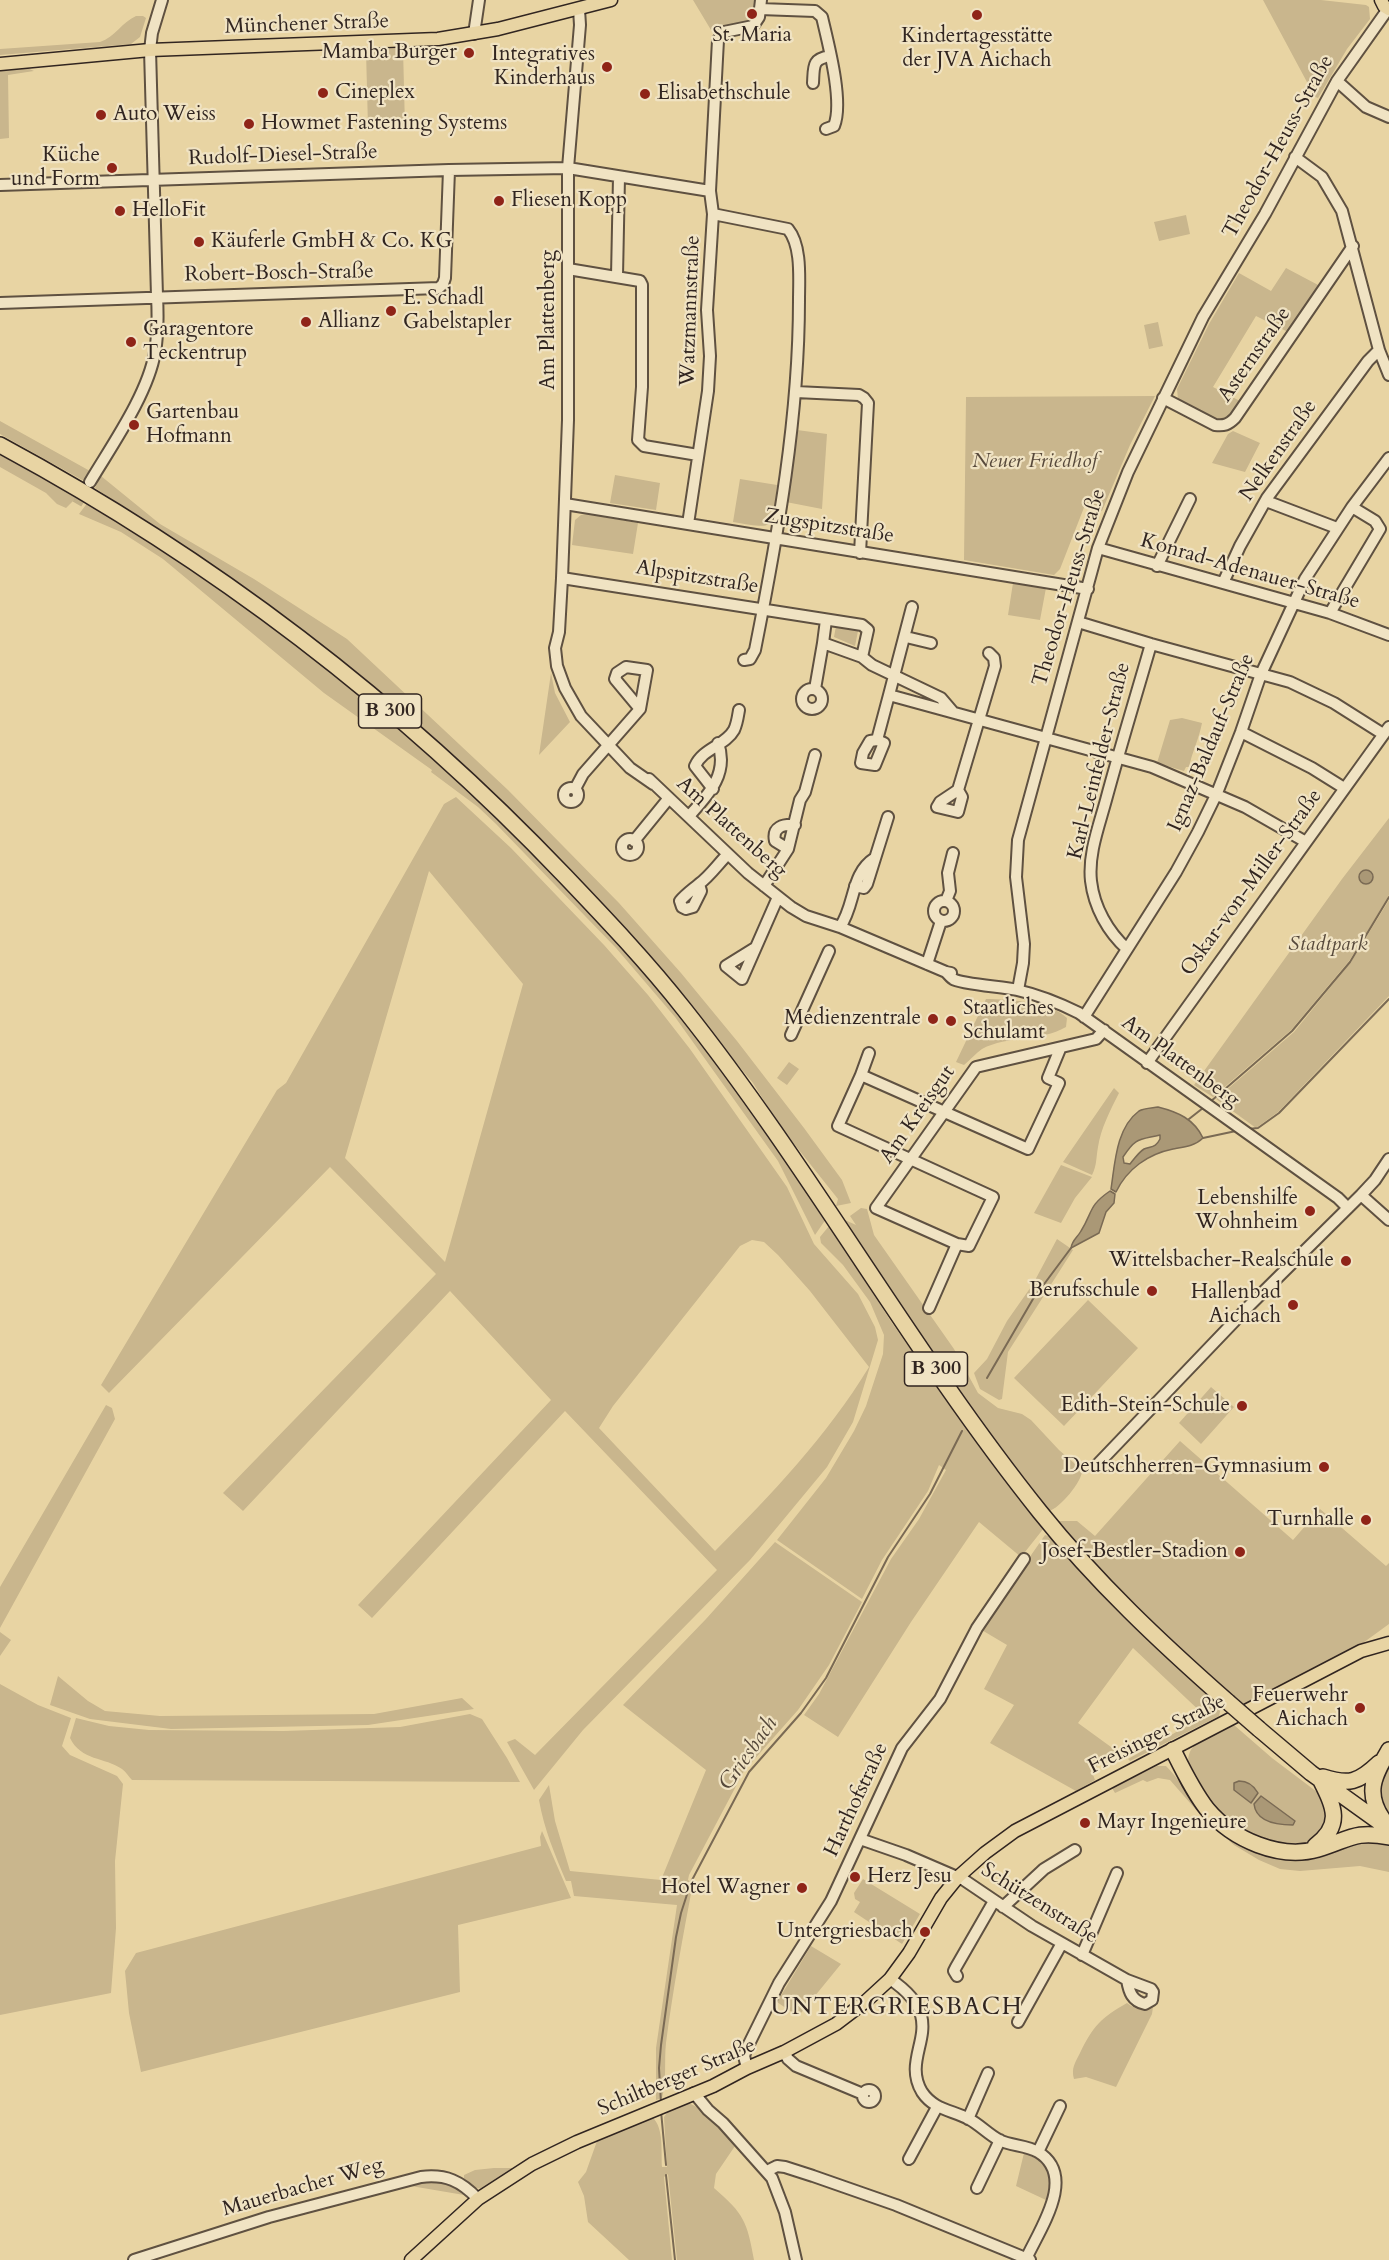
<!DOCTYPE html>
<html>
<head>
<meta charset="utf-8">
<style>
  body { margin:0 }
  canvas { display:block; background:#e8d4a3 }
</style>
</head>
<body>
<canvas width="1389" height="2260"></canvas>
<script>
const ctx = document.querySelector('canvas').getContext('2d');
ctx.lineJoin = 'round';
function fill(path, color) { ctx.fillStyle = color; ctx.fill(path, 'evenodd'); }
function strokePath(path, color, width, dash) { ctx.strokeStyle = color; ctx.lineWidth = width; ctx.lineCap = dash ? 'butt' : 'round'; ctx.setLineDash(dash || []); ctx.stroke(path); }
function label(font, color, halo, rows, align = 'center') {
  ctx.font = font + ' Cardo,serif'; ctx.lineWidth = 4.5; ctx.setLineDash([]); ctx.textBaseline = 'middle'; ctx.strokeStyle = halo; ctx.fillStyle = color; for (const [text, x, y, turn = 0] of rows) {
    ctx.save(); ctx.translate(x, y); ctx.rotate((+turn || 0) * Math.PI / 180); ctx.textAlign = isNaN(turn) ? turn : align; if (halo) ctx.strokeText(text, 0, 0); ctx.fillText(text, 0, 0); ctx.restore();
  }
}
fill(new Path2D(`
  M693,0H754L753,16C746,27 724,26 711,30Z
  M1263,0H1321L1366,5L1369,7L1370,19L1347,49L1318,98L1315,97Z
  M136,16H143L146,18L140,37L131,44L0,55V49L100,42C115,37 122,22 136,16Z
  M403,48L405,127H368L366,51Z
  M25,67L34,71L8,75L9,138L0,139V70Z
  M1186,215L1190,234L1159,241L1154,222Z
  M1286,268L1320,286L1288,332L1256,316L1213,387L1240,401C1236,407 1232,417 1225,419C1214,423 1187,406 1178,399L1177,389L1209,324L1239,273L1271,291Z
  M1158,322L1163,346L1149,349L1144,325Z
  M1155,396L1130,445L1102,511L1085,505L1060,569L1054,575L964,560L966,397Z
  M0,421L90,471L84,481L0,434Z
  M797,430L827,434L822,509L786,502Z
  M1233,431L1260,443L1245,472L1212,463L1228,434Z
  M0,451L77,497L66,508L57,504L46,493L0,467Z
  M615,475L660,483L656,510L610,503Z
  M101,476L160,524L254,579L347,639L508,790L619,903L681,973L737,1041L804,1128L842,1180L851,1203L836,1206L838,1199L779,1125L753,1083L621,926L536,834L438,741L346,664L257,596L95,488Z
  M740,479L777,485C772,529 778,530 733,522Z
  M88,502L141,534L241,602L337,676L477,793L623,944L738,1088L826,1219L815,1235L778,1161L675,1017L616,948L496,824L478,807L431,772L432,770L324,693L163,559L121,532L79,514Z
  M587,514L638,523L633,554L572,545L575,520L581,515Z
  M1013,583L1046,588L1040,620L1008,615Z
  M836,626L858,631L855,646L834,637Z
  M551,673L555,693L570,722L539,755Z
  M1182,718L1202,723C1199,739 1192,752 1189,767H1186L1184,771L1157,763L1170,720Z
  M456,797L511,848L604,945L648,995L690,1049L787,1187L814,1244L858,1294L875,1327L878,1340L853,1422L827,1467L750,1560L583,1730L534,1790L507,1742L515,1739L535,1755L717,1570L565,1411L372,1618L358,1605L551,1400L450,1291L243,1511L223,1493L436,1274L330,1167L109,1393L101,1385L277,1090L286,1083L444,804ZM429,871L523,984L445,1262L345,1158ZM752,1240L764,1242L778,1255L810,1291L869,1367C827,1436 772,1494 715,1551L599,1428L613,1406L740,1246Z
  M1389,818V895L1362,941L1349,961L1291,1030L1213,1097L1194,1085L1342,879Z
  M1389,900V996L1278,1112L1256,1128L1216,1099L1294,1032L1351,962Z
  M986,999C1008,999 1051,1002 1067,1018L1066,1027C1040,1042 1008,1035 982,1049C976,1053 970,1060 964,1065L956,1062Z
  M789,1062L799,1069L787,1085L777,1078Z
  M1114,1088L1119,1093C1110,1111 1101,1128 1098,1147C1096,1158 1097,1165 1092,1175L1063,1162Z
  M1061,1165L1092,1177L1075,1198L1061,1223L1034,1213Z
  M861,1208L867,1209L874,1235L954,1349L978,1393L998,1408L1022,1414L1031,1420L1059,1450L1082,1470C1083,1481 1059,1509 1049,1511L994,1445L845,1220L856,1225L850,1216Z
  M829,1226L892,1323L979,1446L1044,1528L1021,1557L979,1522L911,1622L838,1737L804,1715L819,1694L891,1559L919,1519L946,1470L939,1465L928,1491L882,1560L862,1599L777,1540L826,1478L854,1431L866,1406L883,1354L884,1335L870,1302L843,1265L821,1243L820,1237Z
  M1057,1239L1073,1250L1008,1352L1002,1399L999,1400L980,1389L974,1373L987,1359L1007,1321L1033,1284Z
  M1088,1300L1138,1348L1064,1426L1014,1378Z
  M1211,1387L1234,1407L1201,1444L1179,1423Z
  M106,1405L112,1408L115,1419L0,1628V1587Z
  M1180,1441L1293,1540L1320,1509L1386,1566L1389,1563V1624L1356,1648L1243,1705C1230,1695 1219,1681 1206,1671C1169,1640 1135,1608 1102,1573C1086,1556 1069,1540 1057,1521H1077L1095,1536Z
  M1045,1535L1054,1538C1106,1598 1161,1654 1221,1707L1219,1716L1130,1761L1128,1759L1205,1716L1133,1648L1078,1723L1122,1755L1098,1765L1092,1772L1095,1780L1076,1791L990,1743L1014,1705L984,1689L1007,1645L980,1629Z
  M775,1542L862,1602L829,1665L798,1710L744,1771L689,1875L688,1880L693,1883C683,1936 673,1989 666,2043C664,2061 667,2080 662,2098L656,2100V2048L677,1905L574,1896L571,1881H566C555,1855 544,1829 539,1800L549,1785L555,1821L570,1871L661,1880L706,1770L623,1705L706,1619Z
  M0,1632L11,1640L0,1656Z
  M58,1676L88,1701L105,1711L160,1716L374,1714L462,1698L474,1709L368,1725L171,1729L90,1719L50,1705Z
  M0,1684L38,1705L71,1718L62,1746L70,1755L117,1776L123,1784L115,1861L116,1928L111,1993L0,2015Z
  M470,1714L482,1719L507,1758L520,1782L132,1780C129,1777 126,1772 122,1769C105,1757 81,1761 70,1738L76,1718L109,1726L149,1730L284,1731L400,1727Z
  M1234,1725L1272,1758L1321,1795L1329,1814C1326,1820 1324,1830 1319,1835C1284,1877 1160,1780 1194,1746Z
  M1157,1766H1166C1179,1779 1188,1795 1200,1809C1215,1825 1240,1845 1260,1853C1274,1859 1300,1862 1315,1859C1339,1855 1360,1827 1389,1845V1872L1360,1866L1300,1871L1280,1869L1259,1860L1234,1845L1204,1819L1170,1780L1158,1778L1147,1782L1143,1780L1115,1793L1112,1788Z
  M1389,1766V1812C1373,1798 1379,1781 1389,1766Z
  M542,1831L571,1898L458,1925L460,1992L141,2072L129,2013L125,1971L136,1953L541,1846L540,1837Z
  M863,1879L920,1914L902,1944L854,1912L860,1902L855,1899L854,1893Z
  M811,1946L841,1964L801,2013L796,2009L793,2013L777,2002Z
  M1127,2003C1136,2010 1142,2011 1153,2007L1152,2014L1116,2087L1086,2077L1074,2079C1071,2068 1075,2063 1080,2053C1093,2026 1101,2018 1127,2003Z
  M686,2102C706,2109 723,2131 735,2146L716,2174L714,2188C744,2214 747,2221 754,2260H677L668,2174L664,2177L672,2260H629L588,2222L584,2196L578,2182L586,2172L597,2141L653,2118C664,2128 661,2153 662,2167H667L664,2117L669,2110Z
  M1024,2153C1045,2160 1057,2178 1046,2200L1016,2186Z
  M494,2168H515L483,2189L476,2188L464,2180V2175L475,2170Z
  M442,2180L461,2188L464,2195L411,2186L427,2181Z`), '#c9b68d');
const water = new Path2D(`
  M1359 877a7 7 0 1 1 14 0a7 7 0 1 1-14 0Z
  M1158,1107C1178,1112 1194,1119 1203,1138C1195,1146 1184,1147 1173,1149C1148,1154 1127,1169 1116,1192L1111,1189C1115,1163 1116,1128 1139,1111C1144,1108 1152,1108 1158,1107ZM1160,1135V1139C1156,1147 1153,1146 1144,1149C1139,1152 1134,1159 1130,1164L1124,1163L1123,1157C1136,1137 1139,1140 1160,1135Z
  M1110,1191L1115,1194L1114,1203L1106,1212L1099,1233L1071,1248C1072,1240 1077,1238 1081,1231C1093,1212 1088,1206 1110,1191Z
  M1239,1781C1247,1781 1254,1786 1258,1793L1251,1803L1234,1790V1783Z
  M1261,1796L1295,1821L1293,1825C1277,1825 1256,1822 1254,1804Z`);
fill(water, '#aa9876');
strokePath(water, '#7a6a54', 1.5);
strokePath(new Path2D(`
  M1210,1102L1292,1031L1350,962L1389,897
  M1189,1119L1203,1108
  M1247,1129L1258,1128L1279,1113L1389,999
  M1203,1138L1236,1131
  M987,1378L1033,1299L1071,1248
  M661,2103L659,2068L661,2045L676,1937L681,1913L691,1882L749,1772L801,1713L826,1678L888,1557L930,1494L962,1431
  M661,2111L666,2165
  M666,2175L675,2260`), '#7a6a54', 2);
strokePath(new Path2D(`
  M77,504L87,487`), '#c3b189', 10, [10, 5]);
const minor = new Path2D(`
  M579,9L580,25L568,168V420L562,578L559,632L555,648L557,666L565,688L581,716L630,768L653,784
  M760,9L815,11L822,17C828,43 844,102 834,126L826,129
  M474,34L479,0
  M1337,81L1366,107L1389,117
  M813,83C814,66 812,59 830,56
  M1295,157L1322,177L1342,211L1379,350L1389,375
  M0,185L449,170L568,168L710,191
  M713,214L788,229C802,246 799,279 799,300C799,417 778,534 755,650L750,659L744,660
  M568,269L640,281L642,285V387L638,440L644,446L698,455
  M617,276L619,177
  M0,303L439,288L443,284L445,278L449,170
  M796,392L859,395L864,398L868,403L860,553
  M1163,398L1215,425C1224,426 1228,425 1235,418L1353,246
  M90,482C112,445 148,394 155,352C158,334 158,315 157,296L150,50L152,33L162,0
  M1266,501L1337,528
  M565,504L1088,589
  M688,524L708,391L710,356L707,310L713,214L710,191L718,40L724,32L753,26L759,17L761,0
  M1098,548L1330,613L1389,635
  M1157,566L1190,499
  M562,578L862,625L868,630L862,657
  M1223,583L1240,546L1267,498L1368,361L1379,350
  M912,607L889,695L1152,767L1245,807L1306,842
  M1330,613L1380,529L1375,521L1352,507
  M826,620L823,643L862,657L872,665L941,698L953,712
  M1078,622L1151,644L1290,682L1334,703L1383,734
  M906,637L931,643
  M802 699a10 10 0 1 1 20 0a10 10 0 1 1-20 0Z
  M815,689L823,643
  M1241,732L1312,768L1344,788
  M877,740L884,743L875,765L861,763L863,753L870,741L877,740L889,695
  M649,779L748,873L791,907L806,916L840,927L946,972L951,973
  M564 795a7 7 0 1 1 14 0a7 7 0 1 1-14 0Z
  M575,789L583,774L640,709L647,670L626,667L617,673L615,679L640,709
  M713,789L695,766C703,748 725,746 734,730C737,724 738,716 739,710
  M958,790L962,797L958,812L937,807L940,802L958,790L995,666L994,658L989,653
  M689,816C708,795 729,774 718,743
  M622 847a8 8 0 1 1 16 0a8 8 0 1 1-16 0Z
  M634,841L669,798
  M788,849L775,841C772,827 783,824 795,825
  M699,884L701,891L693,907L686,909L682,907L680,901C686,894 692,890 699,884C710,876 718,864 728,854
  M764,886L788,849L800,800L805,792L815,755
  M855,886L864,888L867,884L888,817
  M946,901L950,891L948,873L953,853
  M934 911a10 10 0 1 1 20 0a10 10 0 1 1-20 0Z
  M840,927C856,904 850,874 875,858
  M755,948L726,966L742,979L778,897
  M1127,949C1108,932 1094,907 1091,881C1088,854 1099,826 1106,800C1120,748 1136,696 1151,644
  M927,964L941,921
  M946,972C947,973 952,979 953,979C961,984 1004,987 1017,990C1039,995 1059,1003 1079,1013L1338,1198L1348,1208
  M1018,990L1023,963L1024,944L1016,877L1018,840L1098,548L1128,472L1203,317L1265,214L1337,81L1388,9
  M1084,1017L1176,872L1198,832L1217,793L1241,732L1261,674L1305,579L1352,507L1389,458
  M791,1035L829,951
  M1060,1049L1048,1078L1059,1083L1028,1149L861,1075L838,1126L993,1197L969,1246L957,1244L876,1208C909,1161 943,1114 976,1067L1096,1039L1104,1030
  M1147,1063L1389,727
  M861,1075L869,1053
  M1361,1195L1389,1220
  M929,1308L957,1244
  M1095,1467L1250,1305L1361,1195L1375,1180L1389,1159
  M860,1839L906,1855L964,1880L1032,1926L1127,1980L1151,1989L1153,1992L1152,2000L1145,2004C1132,2001 1129,1992 1127,1980
  M1003,1907L1044,1869L1075,1850
  M1082,1955L1117,1873
  M957,1976L954,1971L956,1967L994,1901
  M890,1979C955,2023 898,2052 922,2092C934,2110 952,2110 969,2119C980,2125 988,2134 999,2140C1011,2146 1026,2145 1038,2152C1078,2176 1039,2230 1026,2259
  M1018,2022L1062,1943
  M784,2052L788,2059L796,2066L863,2094
  M747,2068L744,2056L746,2050L779,1983L831,1901L902,1748L940,1699L977,1628L1024,1559
  M863 2096a6 6 0 1 1 12 0a6 6 0 1 1-12 0Z
  M694,2093L708,2110L723,2123L772,2178L785,2212L796,2260
  M968,2119L988,2073
  M1038,2152L1060,2106
  M909,2159L937,2107
  M767,2171L777,2166L785,2167L813,2176L896,2205L1030,2260
  M977,2188L1000,2140
  M134,2260L269,2217L421,2177C446,2174 461,2181 478,2199`);
const major = new Path2D(`
  M1381,0L1384,6L1389,9
  M0,64L150,50L438,39L498,29L611,0
  M411,2260L478,2199L532,2164L577,2142L713,2086L747,2068L784,2052L836,2024L865,2002L890,1979L909,1953L941,1898L958,1877L985,1853L1015,1831L1361,1651L1389,1643`);
const highway = new Path2D(`
  M0,445C210,558 400,703 565,876C606,919 647,962 684,1009C812,1170 911,1351 1040,1512C1096,1582 1161,1643 1228,1702
  M1259,1729L1311,1773L1389,1829
  M1173,1750C1183,1770 1193,1791 1207,1809C1233,1840 1280,1860 1318,1849C1349,1840 1354,1830 1389,1837
  M1323,1777C1349,1785 1358,1783 1379,1763
  M1384,1821C1364,1793 1374,1776 1389,1750
  M1315,1846C1343,1825 1334,1807 1321,1781`);
strokePath(minor, '#5f5141', 14);
strokePath(major, '#312520', 15);
strokePath(highway, '#312520', 18);
strokePath(minor, '#f0e3c3', 10);
strokePath(major, '#e8d4a3', 12);
strokePath(highway, '#e8d4a3', 15);
const highwayBridge = new Path2D(`
  M1228,1702L1259,1729`);
strokePath(highwayBridge, '#312520', 18, []);
strokePath(highwayBridge, '#e8d4a3', 15);
for (const [x, y, r, color] of [
  [752,14,6,"#8f2418"],
  [977,15,6,"#8f2418"],
  [469,53,6,"#8f2418"],
  [607,67,6,"#8f2418"],
  [323,93,6,"#8f2418"],
  [645,94,6,"#8f2418"],
  [101,115,6,"#8f2418"],
  [249,124,6,"#8f2418"],
  [112,168,6,"#8f2418"],
  [499,201,6,"#8f2418"],
  [120,211,6,"#8f2418"],
  [199,242,6,"#8f2418"],
  [391,311,6,"#8f2418"],
  [306,322,6,"#8f2418"],
  [131,342,6,"#8f2418"],
  [134,425,6,"#8f2418"],
  [933,1019,6,"#8f2418"],
  [951,1021,6,"#8f2418"],
  [1310,1211,6,"#8f2418"],
  [1346,1261,6,"#8f2418"],
  [1152,1291,6,"#8f2418"],
  [1293,1305,6,"#8f2418"],
  [1242,1406,6,"#8f2418"],
  [1324,1467,6,"#8f2418"],
  [1366,1520,6,"#8f2418"],
  [1240,1552,6,"#8f2418"],
  [1360,1708,6,"#8f2418"],
  [1085,1823,6,"#8f2418"],
  [855,1877,6,"#8f2418"],
  [802,1888,6,"#8f2418"],
  [925,1932,6,"#8f2418"]
]) { const dot = new Path2D(); dot.arc(x, y, r, 0, 2 * Math.PI); ctx.fillStyle = color; ctx.fill(dot); strokePath(dot, '#f0e3c3', 2); }
for (const [x, y, w] of [
  [390,711,63],
  [936,1369,63]
]) { const box = new Path2D(); box.roundRect(x - w / 2, y - 17, w, 34, 4.5); ctx.fillStyle = '#f0e3c3'; ctx.fill(box); strokePath(box, '#312520', 1.5); }
label('bold 20px', '#312520', null, [
  ["B 300",390,711],
  ["B 300",936,1369]
]);
label('21px', '#312520', '#f0e3c3', [
  ["Münchener Straße",307,25,-2],
  ["Theodor-Heuss-Straße",1279,147,-61],
  ["Rudolf-Diesel-Straße",283,156,-2],
  ["Robert-Bosch-Straße",279,274,-1],
  ["Watzmannstraße",691,311,-88],
  ["Am Plattenberg",549,320,-90],
  ["Asternstraße",1255,355,-55],
  ["Nelkenstraße",1279,451,-55],
  ["Zugspitzstraße",829,527,9],
  ["Konrad-Adenauer-Straße",1250,572,16],
  ["Alpspitzstraße",697,578,9],
  ["Theodor-Heuss-Straße",1070,588,-73],
  ["Ignaz-Baldauf-Straße",1212,743,-67],
  ["Karl-Leinfelder-Straße",1100,761,-76],
  ["Am Plattenberg",731,828,42],
  ["Oskar-von-Miller-Straße",1252,883,-54],
  ["Am Plattenberg",1180,1062,36],
  ["Am Kreisgut",918,1115,-55],
  ["Freisinger Straße",1157,1735,-27],
  ["Harthofstraße",857,1800,-65],
  ["Schützenstraße",1039,1904,32],
  ["Schiltberger Straße",677,2078,-23],
  ["Mauerbacher Weg",303,2188,-16]
]);
label('21px', '#312520', '#f0e3c3', [
  ["St. Maria",752,36,"center"],
  ["Kindertagesstätte",977,37,"center"],
  ["der JVA Aichach",977,61,"center"],
  ["Mamba Burger",457,53],
  ["Integratives",595,55],
  ["Kinderhaus",595,79],
  ["Cineplex",335,93,"left"],
  ["Elisabethschule",657,94,"left"],
  ["Auto Weiss",113,115,"left"],
  ["Howmet Fastening Systems",261,124,"left"],
  ["Küche",100,156],
  ["und Form",100,180],
  ["Fliesen Kopp",511,201,"left"],
  ["HelloFit",132,211,"left"],
  ["Käuferle GmbH & Co. KG",211,242,"left"],
  ["E. Schadl",403,299,"left"],
  ["Gabelstapler",403,323,"left"],
  ["Allianz",318,322,"left"],
  ["Garagentore",143,330,"left"],
  ["Teckentrup",143,354,"left"],
  ["Gartenbau",146,413,"left"],
  ["Hofmann",146,437,"left"],
  ["Staatliches",963,1009,"left"],
  ["Schulamt",963,1033,"left"],
  ["Medienzentrale",921,1019],
  ["Lebenshilfe",1298,1199],
  ["Wohnheim",1298,1223],
  ["Wittelsbacher-Realschule",1334,1261],
  ["Berufsschule",1140,1291],
  ["Hallenbad",1281,1293],
  ["Aichach",1281,1317],
  ["Edith-Stein-Schule",1230,1406],
  ["Deutschherren-Gymnasium",1312,1467],
  ["Turnhalle",1354,1520],
  ["Josef-Bestler-Stadion",1228,1552],
  ["Feuerwehr",1348,1696],
  ["Aichach",1348,1720],
  ["Mayr Ingenieure",1097,1823,"left"],
  ["Herz Jesu",867,1877,"left"],
  ["Hotel Wagner",790,1888],
  ["Untergriesbach",913,1932]
], 'right');
label('italic 21px', '#57493b', '#f0e3c3', [
  ["Neuer Friedhof",1035,462],
  ["Stadtpark",1328,945]
]);
label('italic 22px', '#55483a', '#f0e3c3', [
  ["Griesbach",749,1754,-55]
]);
ctx.letterSpacing = '1.5px';
label('24px', '#312520', '#f0e3c3', [
  ["UNTERGRIESBACH",897,2008]
]);
ctx.letterSpacing = '0px';
</script>
</body>
</html>
